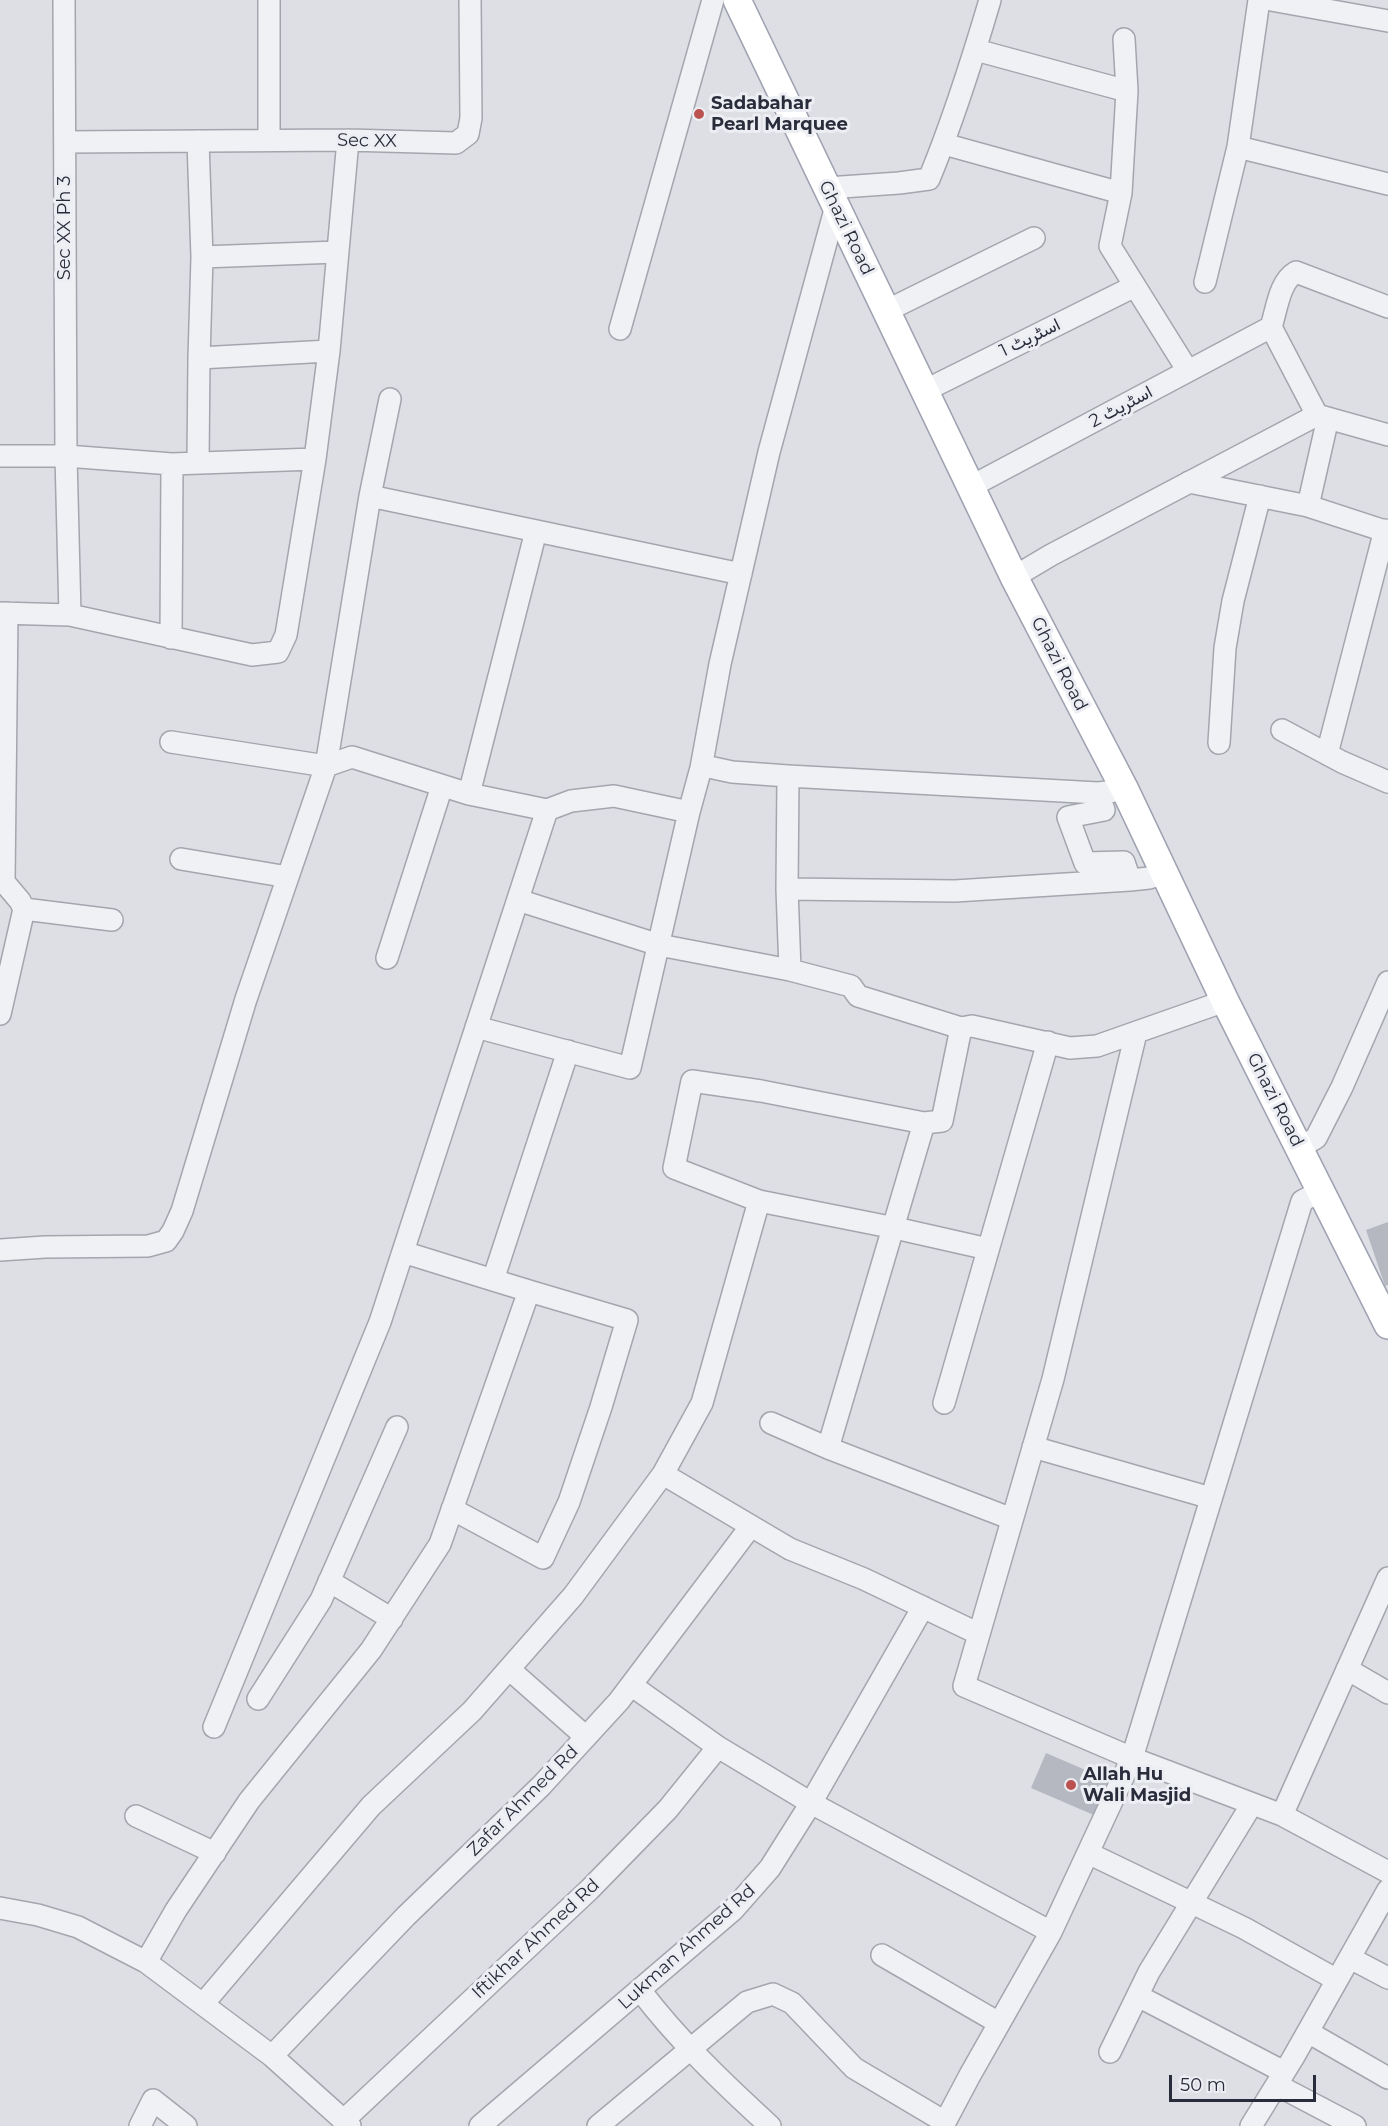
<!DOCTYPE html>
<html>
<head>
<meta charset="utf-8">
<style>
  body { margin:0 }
  #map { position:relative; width:1388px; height:2126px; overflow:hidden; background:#dedfe5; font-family:Montserrat,sans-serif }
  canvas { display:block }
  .scale { position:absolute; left:1169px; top:2075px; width:147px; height:27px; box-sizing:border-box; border:3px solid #292c3a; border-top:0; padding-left:8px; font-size:18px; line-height:21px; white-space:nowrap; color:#292c3a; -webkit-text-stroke:4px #edeef3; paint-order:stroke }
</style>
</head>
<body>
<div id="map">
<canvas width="1388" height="2126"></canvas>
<div class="scale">50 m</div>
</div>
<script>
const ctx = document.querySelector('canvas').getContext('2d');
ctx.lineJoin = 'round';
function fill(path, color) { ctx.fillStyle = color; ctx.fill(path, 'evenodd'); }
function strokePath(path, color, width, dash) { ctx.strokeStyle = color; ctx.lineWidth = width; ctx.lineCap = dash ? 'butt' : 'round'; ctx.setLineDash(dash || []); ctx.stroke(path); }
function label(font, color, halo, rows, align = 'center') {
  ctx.font = font + ' Montserrat,Vazirmatn,sans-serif'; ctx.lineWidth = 6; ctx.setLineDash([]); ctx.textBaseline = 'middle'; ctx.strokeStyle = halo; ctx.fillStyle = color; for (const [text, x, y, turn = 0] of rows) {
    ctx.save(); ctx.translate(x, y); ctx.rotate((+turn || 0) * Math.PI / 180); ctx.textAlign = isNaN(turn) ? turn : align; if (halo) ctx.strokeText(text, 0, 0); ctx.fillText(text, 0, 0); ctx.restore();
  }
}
fill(new Path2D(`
  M1388,1222V1285L1385,1286L1366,1230Z
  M1046,1753L1111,1781L1096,1816L1031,1788Z`), '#b6b8c1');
const minor = new Path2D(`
  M64,0L66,456L70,615
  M1271,0L1388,21
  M1124,39L1127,91L1121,193L1110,246L1188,371
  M976,50L1127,91
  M269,140V0
  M198,141L202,257L199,358L198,462
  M65,142L348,140L456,143L468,134L471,118L470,0
  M944,144L1121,193
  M1238,147L1388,184
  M827,188L899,183L929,179C953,121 972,61 990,0
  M202,257L337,252
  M1205,282L1238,147L1259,0
  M886,311L1034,238
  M620,329L713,0
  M199,358L329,351
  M924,391L1135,286
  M1317,415L1271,327C1277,309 1279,282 1296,272L1388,307
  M0,456H66L172,464L315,459
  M1189,482L1308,506L1328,418
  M970,487L1271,327
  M370,496L741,574
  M1308,506L1388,532
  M1014,577L1051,555L1317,415L1388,435
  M0,613L70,615L252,655L278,652L286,635L315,459L329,351L348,140
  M171,638L172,464
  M1282,730L1342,762L1388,782
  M171,742L326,766L352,757L469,794L547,810L571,801L614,796L689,812
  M1219,743L1225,648L1233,601L1260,496
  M1327,754L1385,530
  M701,768L709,767L732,772L788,776L1098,793L1125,790
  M1098,793L1104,810L1068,817L1085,863L1124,862L1130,880
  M469,794L536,531
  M181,859L288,877
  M787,889L955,891L1130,880L1149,878L1164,873
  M518,900L659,945L790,970L787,889L788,776
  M24,909L112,920
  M387,958L442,786
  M790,970L851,986L858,996L961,1028
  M0,1014L24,909L20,901L4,882L7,613
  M476,1027L630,1068L689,812L701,768L720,664L769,452L836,206
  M1136,1033L1053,1379L964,1686L1132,1758L1282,1815L1388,1872
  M1299,1148L1316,1138L1342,1087L1388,982
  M988,1249L895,1228L759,1201L674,1168L692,1081L761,1091L924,1123L942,1121L961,1028L972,1026L1070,1048L1097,1046L1225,1001
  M0,1250L45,1247L148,1246L166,1241L173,1231L182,1211L246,999L326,766L370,496L390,399
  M403,1252L493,1280
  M944,1403L1048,1042
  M771,1423L828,1448L1012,1519
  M1033,1447L1211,1498
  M828,1448L924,1123
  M663,1474L702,1403L759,1201
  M452,1509L543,1558L569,1502L601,1407L627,1320L529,1291
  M329,1581L392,1619
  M509,1669L586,1737
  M1347,1669L1388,1693
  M631,1685L718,1747L811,1803L1051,1932
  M258,1699L321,1600L397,1427
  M214,1727L380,1322L547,810
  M1282,1815L1388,1578
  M136,1816L215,1853
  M1088,1853L1244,1928L1337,1980
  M0,1908L38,1915L78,1927L146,1962L272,2056L350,2126
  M882,1955L999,2023
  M1350,1958L1388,1978
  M146,1962L176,1910L249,1801L371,1650L440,1544L529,1291L493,1280L568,1051
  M640,1990C678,2040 723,2083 770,2126
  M1138,1996L1284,2072
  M203,2004L371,1806L472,1711L573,1596L663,1474L790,1549L864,1579L979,1634
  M1308,2032L1388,2078
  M1110,2052L1149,1972L1252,1804
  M272,2056L406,1916L541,1786L619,1701L751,1526
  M1277,2085L1355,2126
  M343,2121L590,1889L668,1809L718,1747
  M140,2126L153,2100L186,2126
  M480,2126L733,1910L770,1868L811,1803L923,1607
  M598,2126L747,2002L773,1994L792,2003L854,2068L945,2122
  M943,2126L970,2075L1051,1932L1132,1758L1302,1201L1321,1191
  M1251,2126L1293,2058L1388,1890`);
const major = new Path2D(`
  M737,0L1014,577L1125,790L1225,1001L1388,1325`);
strokePath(minor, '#a4a6ae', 24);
strokePath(major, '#9ea2b0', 30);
strokePath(minor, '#f0f1f4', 21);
strokePath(major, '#fff', 27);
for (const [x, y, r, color] of [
  [699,114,6,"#bc5250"],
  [1071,1785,6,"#bc5250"]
]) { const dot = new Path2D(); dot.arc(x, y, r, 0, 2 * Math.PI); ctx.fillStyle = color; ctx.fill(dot); strokePath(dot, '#edeef3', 2); }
label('bold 18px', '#292c3a', '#edeef3', [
  ["Sadabahar",711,104],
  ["Pearl Marquee",711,125],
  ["Allah Hu",1083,1775],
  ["Wali Masjid",1083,1796]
], 'left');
label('18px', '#292c3a', '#edeef3', [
  ["Sec XX",367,141,1],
  ["Sec XX Ph 3",65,228,-90],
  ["Ghazi Road",846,228,64],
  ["اسٹریٹ 1",1030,338,-26],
  ["اسٹریٹ 2",1121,407,-28],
  ["Ghazi Road",1059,664,63],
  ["Ghazi Road",1275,1100,63],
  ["Zafar Ahmed Rd",523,1801,-45],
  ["Iftikhar Ahmed Rd",536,1939,-43],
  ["Lukman Ahmed Rd",687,1947,-42]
]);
</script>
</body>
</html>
